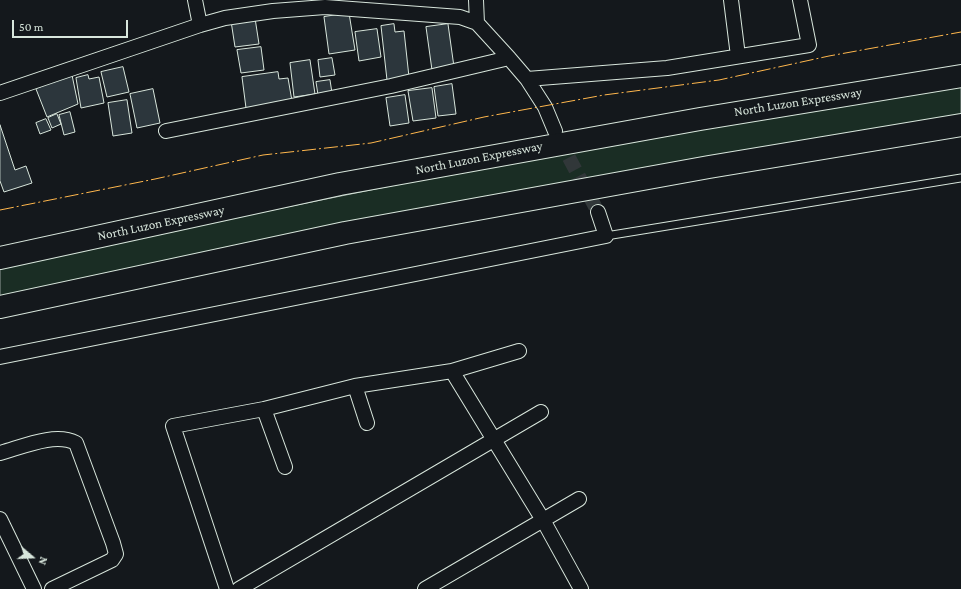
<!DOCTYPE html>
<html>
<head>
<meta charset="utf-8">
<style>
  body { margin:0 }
  #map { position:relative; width:961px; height:589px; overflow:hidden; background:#14181c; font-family:"Crimson Pro",serif }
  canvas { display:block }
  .north { position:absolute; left:12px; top:537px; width:40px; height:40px; -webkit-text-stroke:3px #14181c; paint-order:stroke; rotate:109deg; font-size:11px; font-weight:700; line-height:16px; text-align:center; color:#d8e6dc }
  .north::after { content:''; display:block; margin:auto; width:14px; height:18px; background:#d8e6dc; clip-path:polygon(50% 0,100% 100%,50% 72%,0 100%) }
  .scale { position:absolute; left:12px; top:20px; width:116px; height:18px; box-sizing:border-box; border:2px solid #d8e6dc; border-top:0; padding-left:5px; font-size:12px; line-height:14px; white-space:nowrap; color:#d8e6dc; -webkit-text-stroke:3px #14181c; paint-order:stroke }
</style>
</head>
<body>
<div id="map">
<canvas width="961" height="589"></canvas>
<div class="north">N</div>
<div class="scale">50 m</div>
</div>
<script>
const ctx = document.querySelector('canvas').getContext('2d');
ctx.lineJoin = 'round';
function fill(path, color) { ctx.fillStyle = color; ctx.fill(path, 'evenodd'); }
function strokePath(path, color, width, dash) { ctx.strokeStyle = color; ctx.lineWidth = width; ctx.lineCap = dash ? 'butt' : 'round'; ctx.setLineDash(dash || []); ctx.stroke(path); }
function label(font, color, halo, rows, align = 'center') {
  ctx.font = font + ' "Crimson Pro",serif'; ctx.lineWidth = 3; ctx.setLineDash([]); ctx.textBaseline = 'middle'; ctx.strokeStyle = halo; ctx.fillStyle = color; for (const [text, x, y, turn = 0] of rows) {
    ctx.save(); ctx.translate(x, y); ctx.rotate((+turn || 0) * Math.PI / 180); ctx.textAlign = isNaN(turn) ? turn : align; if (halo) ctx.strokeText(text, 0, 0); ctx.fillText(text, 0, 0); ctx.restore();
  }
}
const green = new Path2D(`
  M961,84V115L0,297V265L425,179Z`);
fill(green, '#1a2d24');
strokePath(green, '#939e99', 1);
const building = new Path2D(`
  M349,13L355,50L329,54L324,17Z
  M255,18L259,44L235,47L231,21Z
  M394,24L395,32L404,31L409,77L387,80L381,26Z
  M448,24L454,67L432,70L426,27Z
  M377,29L381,57L359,61L355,32Z
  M261,47L264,70L241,73L237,50Z
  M332,58L335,75L320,77L318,60Z
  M310,60L315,94L294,97L290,63Z
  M123,67L129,92L107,97L101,72Z
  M278,72L279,79L288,78L292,101L246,108L242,77Z
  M72,75L78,104L47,117L36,89Z
  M88,75L89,79L99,77L104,103L81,108L76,78Z
  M330,80L332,93L318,95L316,82Z
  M452,84L456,114L438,116L434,87Z
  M432,88L436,118L413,121L408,91Z
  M153,89L160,123L137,128L130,94Z
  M405,95L409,123L390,126L386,98Z
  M127,100L132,133L113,136L108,103Z
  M70,112L75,132L64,135L59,115Z
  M57,114L61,124L52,128L48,118Z
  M46,119L51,130L40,134L36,123Z
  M0,125L15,170L26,166L32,183L4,192L0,181Z`);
fill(building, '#2c363c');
strokePath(building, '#d8e6dc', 1);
strokePath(new Path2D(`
  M559,139L598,212`), '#313739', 14, [14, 7]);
const lane = new Path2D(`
  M606,236L961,178`);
const street = new Path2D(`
  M195,0L200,25
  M476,0L477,23
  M731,0L738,56
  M527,79L667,68L809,45L800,0
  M0,93L200,25L225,18L273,11L325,7L460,17L477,23L509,58L527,79L545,107L555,131
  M166,131L391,86L509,58
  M0,357L606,236L598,212
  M452,371L543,520L581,589
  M355,386L367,423
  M264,409L285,467
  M0,453C22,447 55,432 76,443L113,543L116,554L112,560L52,589
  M0,519L34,589
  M227,589L173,426L264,409L355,386L452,371L519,351
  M239,589L541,412
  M425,589L579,499`);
const highway = new Path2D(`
  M0,258L340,184L700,119L961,76
  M0,307L345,233L709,167L961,125`);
strokePath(lane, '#d8e6dc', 9);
strokePath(street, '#d8e6dc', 16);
strokePath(highway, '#d8e6dc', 24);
strokePath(lane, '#14181c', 7);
strokePath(street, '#14181c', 14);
strokePath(highway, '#14181c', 22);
strokePath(new Path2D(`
  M0,210L155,179L263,155L371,143L484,117L604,95L719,80L829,56L961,32`), '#ffb74d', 1, [14, 3, 2, 3]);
label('13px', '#d8e6dc', '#14181c', [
  ["North Luzon Expressway",798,102,-9],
  ["North Luzon Expressway",479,158,-11],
  ["North Luzon Expressway",161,223,-12]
]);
</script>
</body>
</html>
